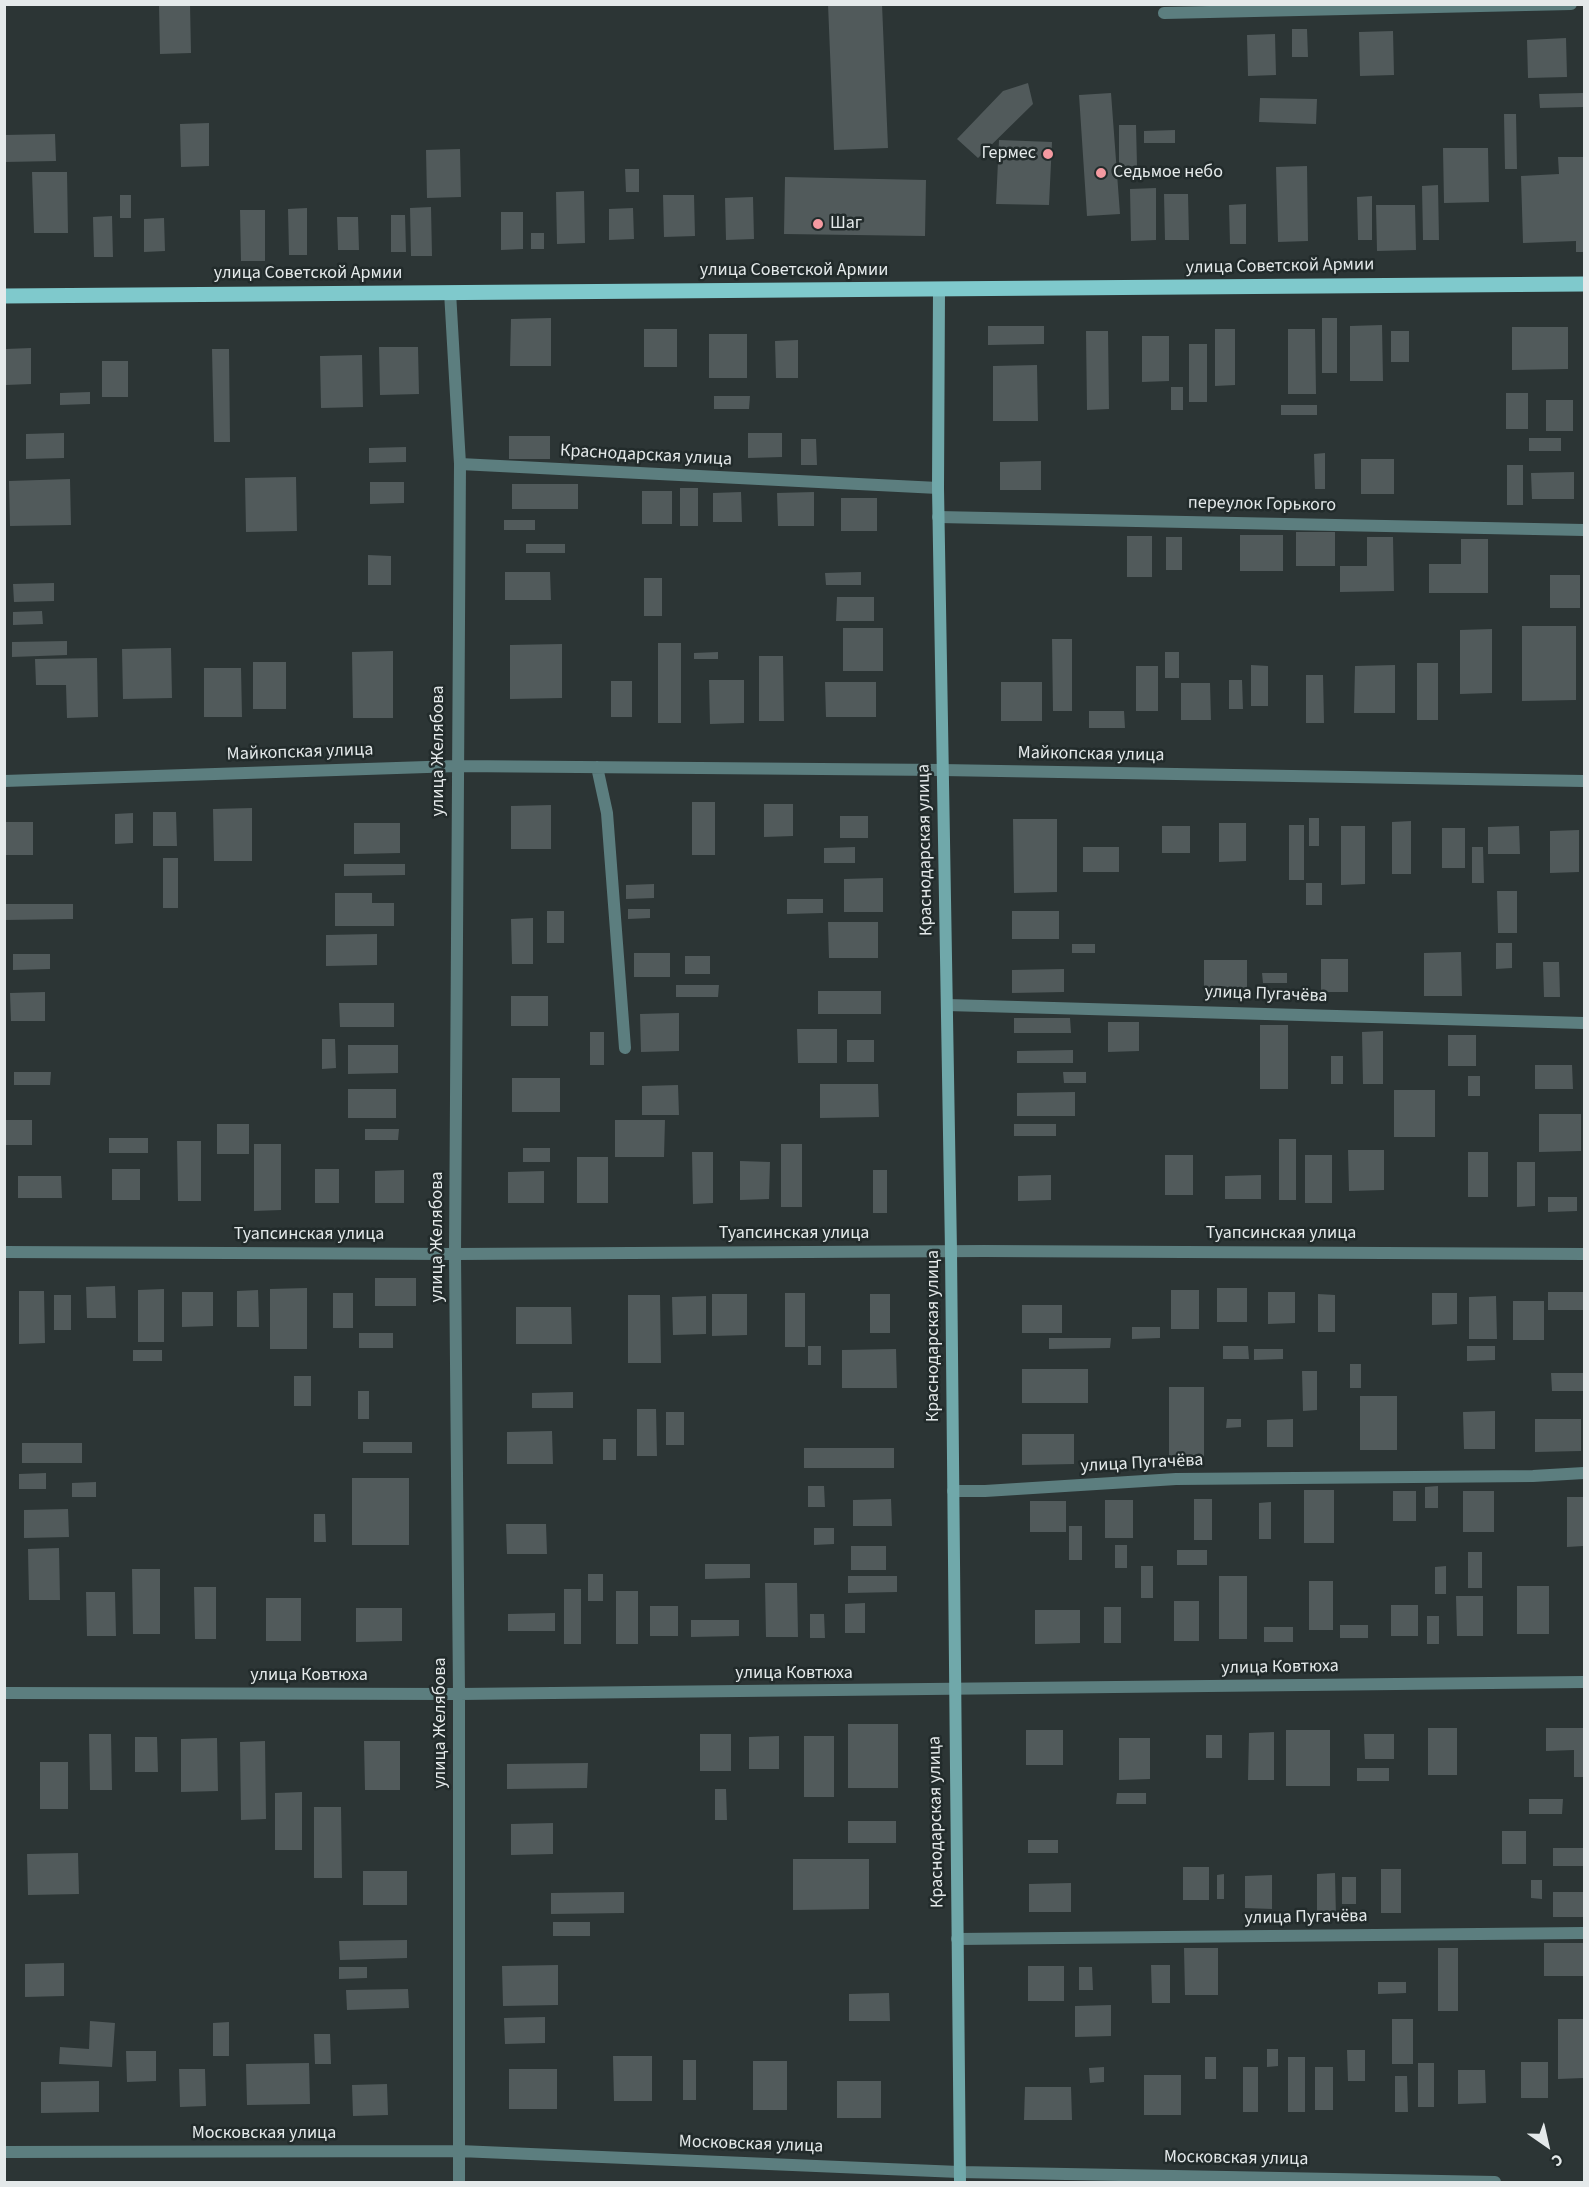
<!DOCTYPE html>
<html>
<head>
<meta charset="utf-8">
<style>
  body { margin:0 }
  #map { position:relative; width:1589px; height:2187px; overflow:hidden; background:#2c3535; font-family:"Source Sans 3",sans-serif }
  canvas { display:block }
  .frame { position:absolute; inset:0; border:6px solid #e4e9ea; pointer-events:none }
  .north { position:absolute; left:1517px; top:2115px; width:60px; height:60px; -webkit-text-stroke:4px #222b2b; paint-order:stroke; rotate:146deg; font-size:16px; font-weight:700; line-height:24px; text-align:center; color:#e4e9ea }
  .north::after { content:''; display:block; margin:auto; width:21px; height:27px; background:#e4e9ea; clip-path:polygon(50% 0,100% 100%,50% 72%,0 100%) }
</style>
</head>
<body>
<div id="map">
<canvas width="1589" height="2187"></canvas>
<div class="frame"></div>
<div class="north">С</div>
</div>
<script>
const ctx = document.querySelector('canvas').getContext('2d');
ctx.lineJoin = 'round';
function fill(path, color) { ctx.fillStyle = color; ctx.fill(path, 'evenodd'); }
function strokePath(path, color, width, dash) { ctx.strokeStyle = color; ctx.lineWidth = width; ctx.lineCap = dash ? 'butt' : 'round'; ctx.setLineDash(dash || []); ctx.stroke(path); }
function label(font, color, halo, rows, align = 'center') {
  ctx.font = font + ' "Source Sans 3",sans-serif'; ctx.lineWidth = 5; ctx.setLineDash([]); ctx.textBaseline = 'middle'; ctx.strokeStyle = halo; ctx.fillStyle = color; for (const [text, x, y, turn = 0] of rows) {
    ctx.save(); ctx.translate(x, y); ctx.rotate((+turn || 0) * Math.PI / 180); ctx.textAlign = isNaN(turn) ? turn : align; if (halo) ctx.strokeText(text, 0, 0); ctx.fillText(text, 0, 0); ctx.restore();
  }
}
fill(new Path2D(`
  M159,4H190L191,53L160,54Z
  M828,4H882L888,148L834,150Z
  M1292,29H1307L1308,57H1292Z
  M1393,31L1394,75L1360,76L1359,32Z
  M1275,34L1276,75L1248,76L1247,35Z
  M1566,38L1567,77L1528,78L1527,40Z
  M1028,83L1033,104L978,158L957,139L1003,91Z
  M1111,93L1120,214L1087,216L1079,95Z
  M1584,93V107L1540,108L1539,94Z
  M1260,98L1317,99L1316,124L1259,122Z
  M1504,114H1516L1517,169H1505Z
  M209,123V166L181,167L180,124Z
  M1119,125H1136L1137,166L1119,167Z
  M1175,130V143H1144V131Z
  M55,134L56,161L5,162L4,135Z
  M999,140L1052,142L1049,205L996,204Z
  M1443,148H1488L1489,202L1444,203Z
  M460,149L461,197L427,198L426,150Z
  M1558,157H1584V252H1576V241L1523,243L1521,176L1559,174Z
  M1307,166L1308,241L1278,242L1276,167Z
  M625,169H639V192H626Z
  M32,172H67L68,233H34Z
  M785,177L926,180L925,236L784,234Z
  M1438,185L1439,240H1423L1422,186Z
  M1156,188V240L1131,241L1130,189Z
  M584,191L585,243L557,244L556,192Z
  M1164,194H1188L1189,240H1165Z
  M120,195H131V218H120Z
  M663,195H694L695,236L664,237Z
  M1372,196V240H1358L1357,197Z
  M753,197L754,239L726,240L725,198Z
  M1246,204V244H1230L1229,205Z
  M1376,205H1415L1416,250L1377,251Z
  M431,207L432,256H411L410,208Z
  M307,208V255H289L288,209Z
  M633,208L634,239L609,240V209Z
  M240,210H265V261H241Z
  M501,212H523V249L501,250Z
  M391,215H405L406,252H391Z
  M112,216L113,257H94L93,217Z
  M337,217H358L359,250H338Z
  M164,218L165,251L144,252V219Z
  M531,233H544V249H531Z
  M551,318V366H510L511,319Z
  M1322,318H1337V373H1322Z
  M1382,325L1383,381H1350V326Z
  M988,326H1044V344L988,345Z
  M1512,327H1568V369L1512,370Z
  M644,329H677V367H644Z
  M1215,329H1235V385L1215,386Z
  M1288,329H1315L1316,394H1288Z
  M1086,331H1108L1109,409L1087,410Z
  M1391,331H1409V362H1391Z
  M709,334H747V378H709Z
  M1142,336H1169V381L1142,382Z
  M798,340V378H776L775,341Z
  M1189,344H1207V402H1189Z
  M379,347H418L419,394L380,395Z
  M31,348V384L6,385V349Z
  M212,349H229L230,442H214Z
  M362,355L363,407L321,408L320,356Z
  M102,361H128V397H102Z
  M1037,365L1038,421H993V366Z
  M1171,387H1183V410H1171Z
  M90,392V404L60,405V393Z
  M1506,393H1528V429H1506Z
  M714,396H750L749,409H714Z
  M1546,400H1573V431H1546Z
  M1281,405H1317V415H1281Z
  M64,433V458L26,459V434Z
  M748,433H782V457L748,458Z
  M509,436H550V459H509Z
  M1529,438H1561V451H1529Z
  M801,439H816L817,465H801Z
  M406,447V462L369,463V448Z
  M1325,453V489H1315L1314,454Z
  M1361,459H1394V494H1361Z
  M1041,461V490H1000V462Z
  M1507,465H1523V505H1507Z
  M1574,472V499H1532L1531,473Z
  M296,477L297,531L246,532L245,478Z
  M70,479L71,525L10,526L9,481Z
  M370,482H404V503L370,504Z
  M512,484H578V509H512Z
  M680,488H698V526H680Z
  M642,491H672V524H642Z
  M741,492L742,522H713V493Z
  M814,492V526H778L777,493Z
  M841,498H877V531H841Z
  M504,520H535V530H504Z
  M1296,532H1335V566H1296Z
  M1240,535H1283V571H1240Z
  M1127,536H1152V577H1127Z
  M1166,537H1182V570H1166Z
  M1367,537H1393L1394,591L1340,592V566H1367Z
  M1461,539H1488V593H1429V564H1461Z
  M526,544H565V553H526Z
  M368,555L391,556V585H368Z
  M505,572H550L551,600H505Z
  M861,572V585H826L825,573Z
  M1550,575H1580V608H1550Z
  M644,578H662V616H644Z
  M54,583V601L14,602L13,584Z
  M837,597H874V621H836Z
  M42,611L43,624L13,625V612Z
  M1522,626H1576V700L1522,701Z
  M843,628H883V671H843Z
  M1492,629V693L1460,694V630Z
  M1052,639H1072V711H1053Z
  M67,641V655L12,657V642Z
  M658,643H681V723H658Z
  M562,644V698L510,699V645Z
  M171,648L172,698L123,699L122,649Z
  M393,651V718H353L352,652Z
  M718,652V659H694V653Z
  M1165,652H1179V678H1165Z
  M759,656H783L784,721H759Z
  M97,658L98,717L67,718L66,685H36L35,659Z
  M253,662H286V709H253Z
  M1417,663H1438V720H1417Z
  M1251,665L1268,666V706H1251Z
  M1395,665V713H1354L1355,666Z
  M1136,666H1158V711H1136Z
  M204,668H241L242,717H204Z
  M1306,675H1323L1324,723H1306Z
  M709,680H744V723L710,724Z
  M1229,680H1242L1243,709H1229Z
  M611,681H632V717H611Z
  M825,682H876V717H826Z
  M1001,682H1042V721H1001Z
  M1181,683H1210L1211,720H1181Z
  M1089,711H1124L1125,728H1089Z
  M692,802H715V855H692Z
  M764,804H793V836L764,837Z
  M551,805V849H511V806Z
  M252,808V861H214L213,809Z
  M153,812H176L177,846H153Z
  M133,813V843L115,844V814Z
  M840,816H868V838H840Z
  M1309,818H1319V846H1309Z
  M1013,819H1057V892L1014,893Z
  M1411,821V874H1392V822Z
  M6,822H33V855H6Z
  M354,823H400V853L354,854Z
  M1219,823H1246V861L1219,862Z
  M1289,825H1304V880H1289Z
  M1162,826H1190V853H1162Z
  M1341,826H1365V884L1341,885Z
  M1519,826L1520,854H1488V827Z
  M1442,828H1465V868H1442Z
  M1579,830V872L1550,873V831Z
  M855,847V863H824V848Z
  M1083,847H1119V872H1083Z
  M1472,847H1483L1484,883H1472Z
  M163,858H178V908H163Z
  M344,864H405V875L344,876Z
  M883,878V912H844V879Z
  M1306,883H1322V905H1306Z
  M654,884V898L626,899V885Z
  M1497,891H1517V933H1498Z
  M335,893H372V903H394V926H335Z
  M787,899H823V913L787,914Z
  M4,904H73V919L4,920Z
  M628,909H650V918L628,919Z
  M547,911H564V943H547Z
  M1012,911H1059V939H1012Z
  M533,918V964H512L511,919Z
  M828,922H878V958H829Z
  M377,934V965L326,966V935Z
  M1496,943H1512V968L1496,969Z
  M1072,944H1095V953H1072Z
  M1461,952L1462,996H1424V953Z
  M634,953H670V977H634Z
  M13,954H50V969L13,970Z
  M685,956H710V974H685Z
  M1321,959H1348V992H1321Z
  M1204,960H1247V992L1204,993Z
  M1543,962H1559L1560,997H1544Z
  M1064,969V992L1012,993V970Z
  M1262,973H1287V983H1263Z
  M676,985H719L718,997H676Z
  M818,991H881V1014H818Z
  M45,992V1021H11L10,993Z
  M511,996H548V1026H511Z
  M339,1003H394V1027H340Z
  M679,1013V1051L641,1052L640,1014Z
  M1014,1018H1070L1071,1033H1014Z
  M1108,1022H1139V1051L1108,1052Z
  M1260,1025H1288V1089H1260Z
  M797,1029H837V1063H798Z
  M1383,1031V1084H1363L1362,1032Z
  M590,1032H604V1065H590Z
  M1448,1035H1476V1066H1448Z
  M322,1039H335L336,1068L322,1069Z
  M847,1040H874V1062H847Z
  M348,1045H398V1073L348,1074Z
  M1073,1050V1063H1017V1051Z
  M1331,1056H1343V1084H1331Z
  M1535,1065H1572L1573,1089H1535Z
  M14,1072H51L50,1085H14Z
  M1063,1072H1086V1083H1064Z
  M1468,1076H1480V1096H1468Z
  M512,1078H560V1112H512Z
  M820,1084H878L879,1117L820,1118Z
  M678,1085L679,1115H642V1086Z
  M348,1089H396V1118H348Z
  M1394,1090H1435V1137H1394Z
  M1075,1092V1116H1017V1093Z
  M1539,1114H1581V1151L1539,1152Z
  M4,1120H32V1145H4Z
  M615,1120H665L664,1157H615Z
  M217,1124H249V1154H217Z
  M1014,1124H1056V1136H1014Z
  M365,1129H399L398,1140H365Z
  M109,1138H148V1153H109Z
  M1279,1139H1296V1200H1279Z
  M177,1141H201V1201H178Z
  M254,1144H281V1210L254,1211Z
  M781,1144H802V1207H781Z
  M523,1148H550V1162H523Z
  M1348,1150H1384V1190L1349,1191Z
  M692,1152H713V1203L693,1204Z
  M1468,1152H1488V1197H1468Z
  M1165,1155H1193V1195H1165Z
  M1305,1155H1332V1203H1305Z
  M577,1157H608V1203H577Z
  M740,1161L770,1162L769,1199L740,1200Z
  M1517,1162H1535V1206L1517,1207Z
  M112,1169H140V1200H112Z
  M315,1169H339V1203H315Z
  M404,1170V1203H375V1171Z
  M873,1170H887V1213H873Z
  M544,1171V1203H508V1172Z
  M1051,1175V1200L1018,1201V1176Z
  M1261,1175V1199H1225V1176Z
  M18,1176H61L62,1198H18Z
  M1548,1197H1577V1211L1548,1212Z
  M375,1278H416V1306H375Z
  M115,1286L116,1318H87L86,1287Z
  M307,1288V1349H270V1289Z
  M1217,1288H1247V1322H1217Z
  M164,1289V1342H138V1290Z
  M258,1290L259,1327H237V1291Z
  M1171,1290H1199V1329H1171Z
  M19,1291H44L45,1343L19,1344Z
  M182,1292H213V1326L182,1327Z
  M1268,1292H1295V1323L1268,1324Z
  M1548,1292H1584V1310H1548Z
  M333,1293H353V1328H333Z
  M785,1293H805V1347H785Z
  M1432,1293H1457V1324L1432,1325Z
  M712,1294H747V1335L712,1336Z
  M870,1294H890V1333H870Z
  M1318,1294L1335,1295V1332H1318Z
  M54,1295H71V1330H54Z
  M628,1295H660L661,1363H628Z
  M706,1296V1334L673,1335L672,1297Z
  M1496,1296L1497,1339H1469V1297Z
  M1513,1301H1544V1340H1513Z
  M1022,1305H1062V1333H1022Z
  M516,1307H571L572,1344H516Z
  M1132,1327H1160V1338L1132,1339Z
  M359,1333H393V1348H359Z
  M1049,1338H1111L1110,1348L1049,1349Z
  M808,1346H821V1365H808Z
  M1223,1346H1248L1249,1359H1223Z
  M1467,1346H1495V1360L1467,1361Z
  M896,1349L897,1388H842V1350Z
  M1254,1349H1283V1359L1254,1360Z
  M133,1350H162V1361H133Z
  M1350,1364H1361V1388H1350Z
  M1022,1369H1088V1403H1022Z
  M1302,1371H1317V1410L1303,1411Z
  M1551,1373H1584V1391H1552Z
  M294,1376H311V1406H294Z
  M1169,1387H1204V1463H1169Z
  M358,1391H369V1419H358Z
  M573,1392V1408H532V1393Z
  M1360,1396H1397V1450H1360Z
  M637,1409H656L657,1456H637Z
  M1495,1411V1449H1464L1463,1412Z
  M666,1412H684V1445H666Z
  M1227,1419H1241V1427L1226,1428Z
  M1293,1419V1447H1267V1420Z
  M1535,1419H1581V1451L1535,1452Z
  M552,1431L553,1464H507V1432Z
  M1022,1434H1074V1464L1022,1465Z
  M603,1439H616V1460H603Z
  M363,1442H412V1453H363Z
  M22,1443H82V1463H22Z
  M804,1448H894V1468H804Z
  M46,1473V1489H19V1474Z
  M352,1478H409V1545H352Z
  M96,1482V1497H72V1483Z
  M808,1486H824L825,1507H808Z
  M1438,1486V1508H1425V1487Z
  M1304,1490H1334V1543H1304Z
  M1393,1491H1416V1521H1393Z
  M1463,1491H1494V1532H1463Z
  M1567,1497H1583V1546L1567,1547Z
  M891,1499L892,1526H853V1500Z
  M1194,1499H1212V1540H1194Z
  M1105,1500H1133V1538H1105Z
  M1030,1501H1066V1532H1030Z
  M1271,1502V1539H1259V1503Z
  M68,1509L69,1537L24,1538V1510Z
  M314,1514H325L326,1542H314Z
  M506,1524H546L547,1554H507Z
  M1069,1526H1082V1560H1069Z
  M814,1528H834V1544L814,1545Z
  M1115,1545H1127V1568H1115Z
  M851,1546H886V1570H851Z
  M59,1548L60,1600H29L28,1549Z
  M1177,1550H1207V1565H1177Z
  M1468,1552H1482V1588H1468Z
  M705,1564H750V1578L705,1579Z
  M1141,1566H1153V1598H1141Z
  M1446,1566V1594H1435V1567Z
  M132,1569H160V1634H133Z
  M588,1574H603V1601H588Z
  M848,1576H897V1592L848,1593Z
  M1219,1576H1247V1639H1219Z
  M1309,1581H1333V1630H1309Z
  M765,1583H797L798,1637H766Z
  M1517,1586H1549V1634H1517Z
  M194,1587H216V1639H195Z
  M564,1589H581V1644H564Z
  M616,1591H638V1644H616Z
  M86,1592H115L116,1636H87Z
  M1456,1596H1483V1636H1457Z
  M266,1598H301V1641H266Z
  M1174,1601H1199V1641H1174Z
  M865,1603V1633H845V1604Z
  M1391,1605H1418V1636H1391Z
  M650,1606H678V1636H650Z
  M1104,1607H1121V1643H1104Z
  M356,1608H402V1641L356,1642Z
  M1035,1610H1080V1643L1035,1644Z
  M555,1613V1631H508V1614Z
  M810,1614H824L825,1638H810Z
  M1427,1616H1439V1644H1427Z
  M691,1620H739V1636L691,1637Z
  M1340,1625H1368V1638H1340Z
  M1264,1627H1293V1642H1264Z
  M848,1724H898V1788H848Z
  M1428,1728H1457V1775H1428Z
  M1546,1728H1584V1777H1574V1750L1546,1751Z
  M1026,1730H1063V1765H1026Z
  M1286,1730H1330V1786H1286Z
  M1274,1732V1780H1248L1249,1733Z
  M89,1734H111L112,1790H90Z
  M700,1734H731V1771H700Z
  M1364,1734H1394V1759H1365Z
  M1206,1735H1222V1758H1206Z
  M779,1736V1769H749V1737Z
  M804,1736H834V1797H804Z
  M135,1737H157L158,1772H135Z
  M217,1738L218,1791L181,1792V1739Z
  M1119,1738H1150V1779L1119,1780Z
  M265,1741L266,1819L241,1820L240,1742Z
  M364,1741H400V1790H365Z
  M40,1762H68V1809H40Z
  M588,1763L587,1788L507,1789V1764Z
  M1357,1768H1389V1781H1357Z
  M715,1789H726L727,1820H715Z
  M302,1792V1850H275V1793Z
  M1117,1793H1146V1804H1116Z
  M1529,1799H1563L1562,1814H1529Z
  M314,1807H341L342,1878H314Z
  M848,1821H896V1843H848Z
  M553,1823V1854L511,1855V1824Z
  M1502,1831H1526V1864H1502Z
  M1028,1840H1058V1853H1028Z
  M1553,1848H1584V1866H1553Z
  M78,1853L79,1894L28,1895L27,1854Z
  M793,1859H869V1909L793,1910Z
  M1183,1867H1209V1900H1183Z
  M1381,1869H1401V1913H1381Z
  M363,1871H407V1905H363Z
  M1335,1873L1336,1918H1317V1874Z
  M1224,1874V1899H1217V1875Z
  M1272,1875V1909L1245,1908V1876Z
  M1342,1877H1356V1904H1342Z
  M1531,1880H1542V1899L1531,1898Z
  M1071,1883V1912H1029V1884Z
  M624,1892V1913L551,1914V1893Z
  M1553,1892H1584V1917H1553Z
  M553,1922H590V1936H553Z
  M407,1940V1958L340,1960L339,1941Z
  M1544,1943H1584V1976H1544Z
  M1184,1948H1218V1995H1185Z
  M1438,1948H1458V2011H1438Z
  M64,1963V1996L25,1997V1964Z
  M558,1965V2005L503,2006L502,1966Z
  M1151,1965H1170V2003H1152Z
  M1028,1966H1064V2001H1028Z
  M339,1967H367V1978L339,1979Z
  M1079,1967H1092L1093,1990H1079Z
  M1378,1982H1406V1993L1378,1994Z
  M408,1989L409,2008L347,2010L346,1990Z
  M889,1993L890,2021H849V1994Z
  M1111,2005V2036L1075,2037V2006Z
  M545,2017V2043L505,2044L504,2018Z
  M1392,2019H1413V2064H1392Z
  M1558,2019H1584V2078L1558,2079Z
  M90,2021L115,2023L112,2067L59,2064L60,2047L89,2049Z
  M229,2022V2056H213V2023Z
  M314,2034H330L331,2064H315Z
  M1267,2049H1278V2066L1267,2067Z
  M1347,2050H1365V2081H1348Z
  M126,2051H156V2081L127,2082Z
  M613,2056H652V2101H614Z
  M1205,2057H1216V2079H1205Z
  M1288,2057H1305V2112H1288Z
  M683,2060H696V2100H683Z
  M753,2061H787V2110H753Z
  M1521,2062H1548V2098H1521Z
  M309,2063L310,2104L247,2105L246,2064Z
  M1418,2063H1434V2107H1418Z
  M1104,2067V2082L1090,2083L1089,2068Z
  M1243,2067H1258V2112H1243Z
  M1315,2067H1333V2110H1315Z
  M179,2069H205L206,2106L180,2107Z
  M509,2069H557V2109H509Z
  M1458,2070H1485L1486,2103L1458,2104Z
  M1144,2075H1181V2115H1144Z
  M1395,2076H1407L1408,2112H1395Z
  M99,2081V2112L41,2113V2082Z
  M837,2081H881V2118H837Z
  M387,2084L388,2115L353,2116L352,2085Z
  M1025,2087H1071L1072,2120H1024Z`), '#515a5b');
strokePath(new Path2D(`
  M1164,13L1571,4
  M450,292L460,464L455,1254L459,1694V2182
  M938,517L1584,530
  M597,767L607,813L625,1048
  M4,781L457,766L942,770L1584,781
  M947,1005L1584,1023
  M4,1252L455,1254L984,1251L1584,1254
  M953,1491H985L1176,1479L1533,1476L1584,1473
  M4,1693L459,1694L1584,1682
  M957,1939L1584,1933
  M4,2152L459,2151L959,2172L1495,2182`), '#5c7e7f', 12);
strokePath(new Path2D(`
  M460,464L938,488`), '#5c7e7f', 12);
strokePath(new Path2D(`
  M939,290L938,488L951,1251L960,2182`), '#70a8aa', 12);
strokePath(new Path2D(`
  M4,296L1584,284`), '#7fc9cc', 15);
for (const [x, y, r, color] of [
  [1048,154,6,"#f49aa1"],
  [1101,173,6,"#f49aa1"],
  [818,224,6,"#f49aa1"]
]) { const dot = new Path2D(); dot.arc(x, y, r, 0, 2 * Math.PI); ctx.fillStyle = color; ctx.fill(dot); strokePath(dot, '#222b2b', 2); }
label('18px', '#e4e9ea', '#222b2b', [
  ["Гермес",1036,154,"right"],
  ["Седьмое небо",1113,173],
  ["Шаг",830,224]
], 'left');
label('18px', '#e4e9ea', '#222b2b', [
  ["улица Советской Армии",1280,267,-1],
  ["улица Советской Армии",794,271],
  ["улица Советской Армии",308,274],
  ["Краснодарская улица",646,456,3],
  ["переулок Горького",1262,505,1],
  ["улица Желябова",439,751,-90],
  ["Майкопская улица",300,753,-2],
  ["Майкопская улица",1091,755,1],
  ["Краснодарская улица",926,850,-91],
  ["улица Пугачёва",1266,995,2],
  ["Туапсинская улица",794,1234],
  ["Туапсинская улица",1281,1234],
  ["Туапсинская улица",309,1235],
  ["улица Желябова",438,1237,-90],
  ["Краснодарская улица",934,1336,-90],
  ["улица Пугачёва",1142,1464,-3],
  ["улица Ковтюха",1280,1668,-1],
  ["улица Ковтюха",794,1674],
  ["улица Ковтюха",309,1676],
  ["улица Желябова",441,1723,-90],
  ["Краснодарская улица",937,1822,-91],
  ["улица Пугачёва",1306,1918,-1],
  ["Московская улица",264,2134],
  ["Московская улица",751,2145,2],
  ["Московская улица",1236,2159,1]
]);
</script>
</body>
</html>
